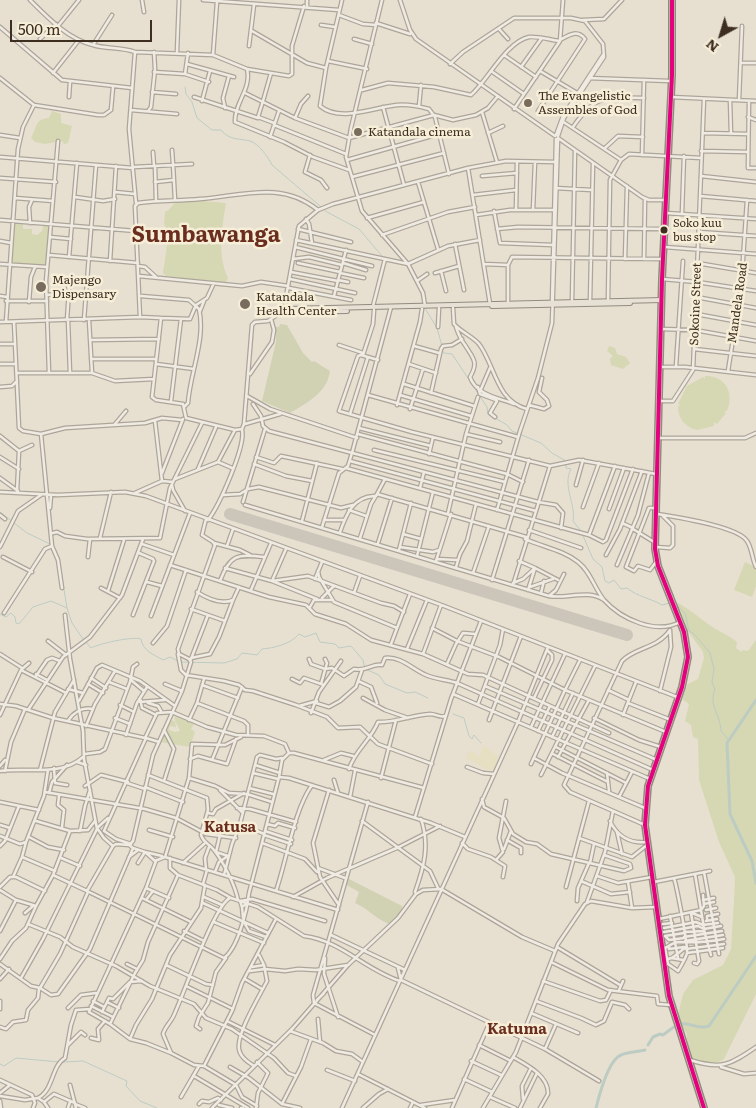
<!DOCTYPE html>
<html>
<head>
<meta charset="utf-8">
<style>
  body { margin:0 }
  #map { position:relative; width:756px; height:1108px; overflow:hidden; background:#e7e0d1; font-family:Literata,serif }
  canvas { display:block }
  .north { position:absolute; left:696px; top:10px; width:50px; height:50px; -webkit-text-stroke:4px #f7eed8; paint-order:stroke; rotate:219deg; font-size:14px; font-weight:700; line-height:20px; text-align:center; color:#3d2e20 }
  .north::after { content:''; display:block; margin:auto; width:18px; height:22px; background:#3d2e20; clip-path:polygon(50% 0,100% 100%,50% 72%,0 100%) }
  .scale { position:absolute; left:10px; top:20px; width:142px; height:22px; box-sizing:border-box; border:2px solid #3d2e20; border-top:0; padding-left:6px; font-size:15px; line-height:18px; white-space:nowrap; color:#3d2e20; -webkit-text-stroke:4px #f7eed8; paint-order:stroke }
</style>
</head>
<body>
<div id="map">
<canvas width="756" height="1108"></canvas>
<div class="north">N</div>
<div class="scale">500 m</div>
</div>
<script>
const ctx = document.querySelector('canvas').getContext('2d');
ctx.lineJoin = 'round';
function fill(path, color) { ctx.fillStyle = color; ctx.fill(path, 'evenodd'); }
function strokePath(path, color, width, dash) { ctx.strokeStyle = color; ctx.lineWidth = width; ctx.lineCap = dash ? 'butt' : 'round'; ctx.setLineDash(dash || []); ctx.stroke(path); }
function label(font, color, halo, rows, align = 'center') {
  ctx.font = font + ' Literata,serif'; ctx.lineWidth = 5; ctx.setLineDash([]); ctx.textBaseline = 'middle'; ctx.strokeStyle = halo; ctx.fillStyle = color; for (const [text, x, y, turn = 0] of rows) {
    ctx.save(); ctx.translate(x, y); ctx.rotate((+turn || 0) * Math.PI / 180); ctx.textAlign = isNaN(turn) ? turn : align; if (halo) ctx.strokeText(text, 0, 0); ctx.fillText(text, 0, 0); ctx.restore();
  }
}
fill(new Path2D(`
  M483,745L498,756L495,769L490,771L465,758L470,750L479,757Z`), '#e6dfc2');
fill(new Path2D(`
  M52,111L61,114V123L72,126L68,143L64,144L62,141L45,144L35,142L31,138C37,127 35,119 49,118Z
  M204,201L226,203C222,227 217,255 228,278L226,282H219L166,276L163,273L169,232L164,224L165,212L170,209L175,202Z
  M13,224H23V229H32V234L37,235L42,231L43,226H49L46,266L10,263Z
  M609,346L615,348L617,354L626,357L630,363L623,369L611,365L610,359L613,356L607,351Z
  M705,376C725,375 735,393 727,411H724L726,413L717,424L714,422V426L697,430C685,427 678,419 678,406L681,405L678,404L687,386L703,377L705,379Z
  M745,562L756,567V586L752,597L734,590Z
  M674,601C689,608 700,619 714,628C722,633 730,636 737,642L736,648L741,652L743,650L748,651L756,640V994L724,1059C714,1066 705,1063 693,1060L687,1042V1034L680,1024L678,1015L683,994L693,980L723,965L731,949L734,901L735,877L719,842L699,780L698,739L693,737L691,725L685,721L689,704L682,699L688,684L698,679L704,658L703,652L685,627Z
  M176,715L194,724L191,729L195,732L190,747L160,742L167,720L175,721L176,727L170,726L169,730L175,732L180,731L174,718Z`), '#d6d7b3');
fill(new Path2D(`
  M280,324L287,325L303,353L312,362L314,361L330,371C327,393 307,403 290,413L262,401L276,342V327H279Z
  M347,878L402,906L403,909L390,924C375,919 369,909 355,903L359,892L345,884Z`), '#d1d1b3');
strokePath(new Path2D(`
  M185,87L186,94L192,102L197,118L212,130H221C230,141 239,138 250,141C258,143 269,158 272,165L327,212L359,229L382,256
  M426,310L437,328L442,346
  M442,350L444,353L452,354L487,407L488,414L507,425L512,431L541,443L552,453L566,461V468L571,469C562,486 576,503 573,521L581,531L593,559L602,567L605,581L609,583L614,580L621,589L627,588C638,597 650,598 662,605L670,603
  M0,512L27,533L50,544
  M53,546L59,558L67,608
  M676,605L685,613L689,631L694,634L710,653L714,669L712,682L715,690C708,703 721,717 721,731L728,739
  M0,614L6,617L11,613L15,617L16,623L19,624L33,607L51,601L67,608L72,623L83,639
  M86,642L91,648C98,644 132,636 141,639C143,651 153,654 163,660L170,657L180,662L224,663L237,659L242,653L257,655L262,649C274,648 291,644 299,634L305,637L316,633L320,642L335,644L339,648L351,646L363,660L365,669L379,675L385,684L407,693L415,692L428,698
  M453,714L464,718L469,736L472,739L474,735L481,743
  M63,1062L83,1061L127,1081L126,1086L140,1101L157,1108
  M0,1064L4,1066L16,1058L59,1062`), '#bcccc2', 1);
strokePath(new Path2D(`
  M756,700L727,743L730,814L752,861L756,883
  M648,1045L653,1037L660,1034L663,1035C669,1031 673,1026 681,1024C690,1022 698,1030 709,1026L756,956
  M596,1108C599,1096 608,1060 621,1055C627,1052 637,1052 645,1050`), '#bcccc2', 3);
strokePath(new Path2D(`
  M230,514L627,635`), '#cbc5ba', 12);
const minor = new Path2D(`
  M30,0C48,18 68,39 93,45C106,49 122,47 135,52L129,129L136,203
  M142,0L144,12
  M203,0L339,10
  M342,0L326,68L320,106C340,123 375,107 397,105C408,104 418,106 429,109L435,117L449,174
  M382,0L351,128L346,157L362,211L408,264L423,293L425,306
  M400,0L410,30L416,39L555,136
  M307,6V0
  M339,15L363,24L376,25
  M583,20L604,19L622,0
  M376,23L410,34
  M321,25L335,27
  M58,26L79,0
  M0,27L62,80L132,88
  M499,29L508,39
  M252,31L307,63L326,68
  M40,39L56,24
  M354,39L372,44
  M93,45L112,15
  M249,46L254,5
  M135,52L213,55L247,69C252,89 234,103 235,122L284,142L313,157L349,170
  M177,52L179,0
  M213,55L217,2
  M504,55L536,77
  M328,61L367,69
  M741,63H756
  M187,64L234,77
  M450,64L463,52L514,18H571L585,21L603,44L604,57L564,118L558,136
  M521,67L541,39
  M247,69L289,76L292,74V46L304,6
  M491,71L524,94
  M540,71L577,93
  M154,72L185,74L188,53
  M53,73L79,40
  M185,74L209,82
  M0,78L34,105L98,115H104L111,110L113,87
  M588,78L669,81
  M362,90L388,83L434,87L471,95C488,80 506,42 529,37C538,36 551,40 560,41
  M152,92L176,94
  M245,93L295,118L349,138L434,115L453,120L476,115L488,108L498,96
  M69,97L70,82
  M194,97L258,118
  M671,97L756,101
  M730,100L731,134
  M739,100L742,26
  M202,101L210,71
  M263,101L258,117L274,123
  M263,101L271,73
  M749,101L748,168H756
  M419,106L421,85
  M383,107L404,185
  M225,108L223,98L229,76
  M514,109L560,41L563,0
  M131,110L177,114
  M148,111L151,107L155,69L154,52
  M538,111L585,39C577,29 569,35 560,40
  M482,112L497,162
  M748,117L756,120
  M295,118L301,104L308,96
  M562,121L621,160
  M274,125L346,154
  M573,127C596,93 607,98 644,98
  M488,133L503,126
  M703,133L748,134
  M0,135L20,138
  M556,135L563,116L603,55
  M270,137L279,111
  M558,138L642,197L649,200H665
  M605,148L618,136L643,137
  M172,150L173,164
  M701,151L748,152
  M153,152L154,166
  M310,155L305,172L321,180L327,188
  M642,155L644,80
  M0,157L133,168
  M347,160L439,134
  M173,164L175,200
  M155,166L156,201
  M134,167L192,164
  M468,168L490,304
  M482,176L517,173
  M701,176L756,182
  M352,177L444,153
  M0,178L56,182
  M155,182L174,180
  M418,182L438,249
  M555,188L592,190
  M115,192L135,194
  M473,195L516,190
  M700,196L756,201
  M75,197L103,201L115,199
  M15,198L53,201
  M516,210L517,162
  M533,210L535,162
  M494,211L500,243L553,245
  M666,213L756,219
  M682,213L684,156
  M476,215L510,210H553
  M367,218L424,202
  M306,219L309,224L312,243
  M0,220L136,231
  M30,223L29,207L32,200
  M298,229L351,242
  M497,229L518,227L664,229
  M699,232L756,236
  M382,235L448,212L475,207
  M50,237L71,239
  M296,240L408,264L448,246L480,240
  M0,241L11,243
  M455,244L464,290
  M295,247L372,266
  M665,247L756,254
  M49,255L138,263
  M69,257L77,163
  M293,259L309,257L342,265
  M625,259L627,186
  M644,259L645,199
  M110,261L116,166
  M298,263L340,272
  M343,263L366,270
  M697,263L756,273
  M0,264L47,267
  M484,264L508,265
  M138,266L145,267L156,277
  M441,271L446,291
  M291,272L338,281
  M340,273L364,278
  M435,273L459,266
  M139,276L242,286L261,282L288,286
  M290,279L355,293
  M662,279L697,282L756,291
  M338,280L348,282
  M417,281L427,274
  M67,282L69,290L67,320
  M289,288L351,300
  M47,295L67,293
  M0,296L7,297
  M141,296L189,300L199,309C206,339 190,373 188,403L184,407
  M334,296L346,250
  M696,297L756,308
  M608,300L610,180L621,160L629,154L701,158
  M6,301H47
  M572,301L575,150
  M590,301L593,163
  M29,302L31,277L35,267
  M552,302L556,139
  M508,305V265L512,257L662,259
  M373,306L385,259
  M453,308L454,324C461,332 472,336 479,344C495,365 496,401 527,409
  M200,311L204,301
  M696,314L756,325
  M274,316L287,312L285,302L299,226L318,210L333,204L468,168L506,161L556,162
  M140,317L161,318L152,397L156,400L183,404L186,418L235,430L242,429L244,424L252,325L255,322L268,321L286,309
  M161,318L190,319L196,305L207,298L214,283
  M68,320L70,373
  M84,320L96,165
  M89,320L92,373
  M0,322L140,317L135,206L138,203C158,200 179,201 200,199C242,196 281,180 318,210
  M6,322L18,149L23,127L34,105
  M14,322L19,428L23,431L41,434
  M438,327L439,308
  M456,327C458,333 461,340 465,345C473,358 479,362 470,377C476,395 499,398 514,404
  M661,329L695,330L756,341
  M90,340L159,339
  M0,344H15
  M339,345L363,353
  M414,346L439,353
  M694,349L756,356
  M363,355L373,324L374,310
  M91,359H156
  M378,360L361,355L358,356L339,411L412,432L550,466
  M0,364H15
  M156,364L194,369
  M409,364L436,373
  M676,366L683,261
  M661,367H685L756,375
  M728,371L741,289L747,200
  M17,373H92L115,381L154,379
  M49,373L46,281L58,141
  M250,374L272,342L274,330L271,319
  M404,384L474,406
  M0,387L12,386L17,381
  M478,387L480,394L496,400
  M481,389L490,368
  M431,393L441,349L443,346L452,345L462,339
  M368,395L518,437
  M400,395L471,416
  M247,396L270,409L357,438
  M171,401L181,319
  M660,401H673L693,370L704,99
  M253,404L261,416L263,426L269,431L538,502L556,505L563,513L561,528
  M397,405L420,322L422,309
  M529,405L544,409L549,406L547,400L539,392L542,378
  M410,409L423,369
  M350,414L368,357
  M495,417L490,413L497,401
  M155,421L162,481
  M115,424L126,411
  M245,424L280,414
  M359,428L431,446
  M358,434L507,474L523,482
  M466,434L500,442
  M0,436L19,451L17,491
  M659,438H745L756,433
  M374,450L505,482
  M19,451L32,445
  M429,454L433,437
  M0,457L19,469
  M256,457L274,463L281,456L342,469
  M350,461L536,511
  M218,462L232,468
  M254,464L286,476L312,481
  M346,468L589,535L615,466
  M198,469L216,427
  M162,473L183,419
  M0,478L18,491
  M175,479L218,462L235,430
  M172,485L173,490L185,511
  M576,485L583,460
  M420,488L424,472
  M0,492L58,495L125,492L146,496L444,606L677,697
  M135,493L162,481L173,482
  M377,494L385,479
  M223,495L240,494L248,489L259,487L341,508L353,505
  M243,502L265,429
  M245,505L549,596C567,599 588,589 604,600
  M583,507L599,463
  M50,508L51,495
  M655,508H649L626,567L634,571L638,566L650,570L656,562
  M609,509L624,468
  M349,510L366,516
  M497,510L520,431L538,378L552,323L558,139
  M448,513L466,434L478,397
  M657,514C675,517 738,526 747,541C752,548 752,559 756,567
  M0,515L5,519
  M208,520C219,506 246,446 242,430
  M324,520H344
  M302,521L317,463
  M622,523L633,528
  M322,527L339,473L348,466L352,453L391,307
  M633,529L654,542
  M529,530L581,548
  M340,532C346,515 353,497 374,496
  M53,533L57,532L65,536L87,539L160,538L170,488L202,423
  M403,534L421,539
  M589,535L603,542L606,540L633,469
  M100,538L111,492
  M360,538L371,504L377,494L526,537
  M525,539C543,547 563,550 578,562C591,572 594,588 604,600C621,619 656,635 680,622
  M214,543L240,550L250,555
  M378,543L392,498
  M142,544L174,555
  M227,546L233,529
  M0,547L18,511L41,495
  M400,547L433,552L439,550
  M656,547L670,548L673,545V526L663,516
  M286,549L272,581L317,599
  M399,550L411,503
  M606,555L620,529L642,471
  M417,556L433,492
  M3,557L32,572
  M88,557L90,539
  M437,559L457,560
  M436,561L451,514
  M519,561L535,568L528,590
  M170,565L269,597L306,605L315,614L346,624L371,640L423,654L468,674L483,675L609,733
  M617,565L638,515L649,473
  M456,567L460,554L467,541L476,504
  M225,568L272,581L308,576L381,603L394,606L404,612
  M318,571L319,577L334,602L397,628
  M473,573L489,526
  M315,579L322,562
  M492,580L529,460
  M220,581C230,555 236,554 264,557
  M147,582L162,586
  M513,583L523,579L535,568L558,580
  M513,585L550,466L579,460L656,474
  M530,587L553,579
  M62,588L58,560L52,546L41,434L65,428L145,423L162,418L182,420
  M101,588L120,598
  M251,590L271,543
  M108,591L124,540
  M197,592C208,599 221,605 233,600L239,587
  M354,593L360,576
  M541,593L544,581
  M549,596L556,590L564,574
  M322,598L334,586
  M310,607L314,600H331
  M191,609L225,621
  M4,613L45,549L52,546
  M133,615L154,561L153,559L139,553
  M151,616L190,513
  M432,628L457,641L499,657L565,690L580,660
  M48,641L66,655
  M153,643L167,626L186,570
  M391,644L410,594
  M407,649L427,600
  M0,654L22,668
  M178,654L181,670L186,675L224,681L239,685L245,690L253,691L296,705L327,717L338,728L360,727L378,744L432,764
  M423,654L441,605
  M191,658L210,654L219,637L233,600
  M191,659L208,615
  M309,659L311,664L325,669L332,668L344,676L354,669C365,672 373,663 382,665L385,658C401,656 412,669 426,675C435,679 447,680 457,683L653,770
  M447,664L456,644L463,633L475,634
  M21,670L66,693
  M36,674L47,680
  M36,676L47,660L52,658L60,661
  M91,678L106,688
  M292,679L300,683L304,678L324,685
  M131,680L144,691
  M358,681L371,687L377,703
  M109,682L127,689
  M88,684L103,693
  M165,684L182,691
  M321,684L327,663L325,659
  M202,685L238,698
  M485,686L657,760
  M68,689L83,693
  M608,690L629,700
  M660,691L671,647L670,631
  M453,694L650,779
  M140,698L142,708L156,715
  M363,698L385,710L408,718
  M534,698L552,660V655L547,650
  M79,701L97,668L102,665L140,681L175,706
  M140,702L165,700
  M148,703L158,706L161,711
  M197,703L244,721L248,725V735
  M316,703L329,707L340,701L356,687L362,670
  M628,703L671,720
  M0,704L16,706L53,718L145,738L157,713L172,712L207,727L236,735L264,736L285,744L289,753
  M478,704L500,645L503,629
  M120,705L134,712
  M299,706L317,701
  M28,710L63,657L90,637L122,595L143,539
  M311,713L319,692L341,661
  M0,715L21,670L29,663
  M623,715L636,682
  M115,718L130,724
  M594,718L639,740L661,747
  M189,720L197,703L204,679
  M489,720L521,636
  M68,721C74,712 81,707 93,709
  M86,726L95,704L115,671
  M531,727L565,654
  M538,731L550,706
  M126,735L137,703L147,687
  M552,737L573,693
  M146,738L159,742
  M556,747L626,783
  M85,754L100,752L105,749L130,682L133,667L137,664
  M553,754L608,782
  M558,757L589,700
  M534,758L562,773L645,808
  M190,759L198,756L227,764L236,739
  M212,760L242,687
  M324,760L341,753L353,756
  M77,762L86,765
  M531,764L565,690L666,732
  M255,765L280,773
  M0,766L5,760
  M467,767L483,773L494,774
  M54,768L55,783L67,785
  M349,769C355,750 371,740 378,722C395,723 412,715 430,714C436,714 440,718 445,716
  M40,770L55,712L74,680
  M0,771C26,767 61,777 83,757
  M5,771L11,742L25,709
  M253,773L278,779
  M607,773L609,791
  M148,775L207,798L208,810L201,835C204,844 209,843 214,850C224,863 235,885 238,900
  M541,775L595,666
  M279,777L282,760L289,753H294L424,788
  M189,778L192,744L225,745L241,737
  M381,778L396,720
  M334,780L338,793
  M164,781L174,749L164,730
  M127,783L145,789
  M85,786L101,775L128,782
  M145,787L183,802
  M249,788L273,794
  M220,790L242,812
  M329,790L313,843L320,877L339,905
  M45,792L145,809L176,818L206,834L236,838
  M49,793L52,782L67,765
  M59,796L58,805L64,810L62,827
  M350,797L355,771
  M619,797L632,772
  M482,799L484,807L504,818L513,834L526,842L537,844L551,854L624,871L631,868L630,864L604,855
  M0,802L39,810
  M368,802L313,995L314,1003L375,1035
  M237,808L250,809L296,822
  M208,813L213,814L216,809L244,793
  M415,817L451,699L481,621
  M108,818L97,828L104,838L113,846
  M36,821L70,831L53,875
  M362,821L430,871L438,888
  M610,821C617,836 630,844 647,842
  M240,824L264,834
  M267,824L275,826L278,823L295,828
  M0,825L10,828
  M645,825L570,792L564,785L622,661C635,647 657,649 670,630
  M149,830L173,837
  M70,831L88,830L95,821
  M80,831L85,806L90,790
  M265,831L292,840
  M617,832L622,854
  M264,835L291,844
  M0,836L20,844L26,842L44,796L48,770
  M29,837L48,847L64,850
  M579,838L632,857L647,845
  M507,840L521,848V853
  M26,842L22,857L55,871
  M262,843L305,859L317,872
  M462,843L468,849L491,857L505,866L503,877
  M131,844L116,839L104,831L146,738
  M0,846L5,841L19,806
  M133,848L145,852L155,861L165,857L338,910
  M504,849L511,831
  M216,852L220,835
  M216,852L228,856
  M129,857L138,850
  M165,857L189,778L215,786L229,793L247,794L272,802
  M61,858L80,866
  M170,858V868L178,875L217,890L231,898L258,907L304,936C340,940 367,971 400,981
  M496,860L503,852L499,838L506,801
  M156,861L146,888L89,1012L110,1024L130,1039L146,1043L171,1053
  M138,863L145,852L162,856
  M183,863L204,844
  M590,863L594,844
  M318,868L345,878
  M206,869L205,858L209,847
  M215,872L219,862L228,856
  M704,872L719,954
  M695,874L705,934L711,955
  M224,875L232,844L240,824L257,757L260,755L276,759L282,758
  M597,876L618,883L652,877
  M13,877L22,857
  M674,878C677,888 688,944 687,953C686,958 681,966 678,971L668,964L665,948C670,946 673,942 679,942C694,943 708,942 724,939
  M581,881L611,894L630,892
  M628,882L632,908
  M654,882L710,871
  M203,884L207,870
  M0,887L10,877H16L45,891
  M566,887L589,801
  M146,888L169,898
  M0,890L16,900
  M87,891L224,958C238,948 247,910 249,893L279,777L289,778L431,823L465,837
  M276,891C287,859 294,810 312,785
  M415,892C424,867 430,845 421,819
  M204,897L222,905
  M293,897L327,878L399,847L440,826
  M142,898L191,922
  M146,900L153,891
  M703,900L714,898
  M577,901L578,888L589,863
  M587,902L605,852L613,811
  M203,903L268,933
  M704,904L714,902
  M242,907L240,901L252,899L325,921
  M706,910L716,908
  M25,913L33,906
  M691,913L699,961L697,964L694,963
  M692,913L702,917
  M670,916L678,958
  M243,918L242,907L246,904
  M659,919L701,910L704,906L703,895
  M707,920V916L718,914
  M706,921L717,919
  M214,922L264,943
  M28,924L60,937L73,947L116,966L150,986L194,1004L206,1018L232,1029L274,1058L288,1073L296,1076
  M245,924L249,931L266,937
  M663,924L672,923
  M664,928L696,922L703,925L718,923
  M0,931L16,900L36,906L53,875L87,891L113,846L116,844L129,845L133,841L153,755L182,691L191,662L189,659L179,654L178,649L215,545L213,542L202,535L206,519
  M184,931L204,941
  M664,932L698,926L704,929L721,926
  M684,932L704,931
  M331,935L405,970
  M665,936L669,940L684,938
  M665,936L684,933
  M684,937L722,931
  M685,941L723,935
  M557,947L620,985
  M669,947V949L684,947
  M686,949L724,944
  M687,953L723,948
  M325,958L324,974L338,1017
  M672,958L686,947
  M0,959L12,941L26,928L36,906
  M666,960L671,958L683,960
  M551,962L608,990L657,996L658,1004L671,1005
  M0,964L31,986L40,988L60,954L88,892
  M127,964L137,969
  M166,965L206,984L213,985
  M252,967L264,965
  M398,968L401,980L545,1049L599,1081
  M250,971L265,969L285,971L298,969L316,970L348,965
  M21,978L43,939L97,829L84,759L83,731L70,659L65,615
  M0,979L9,969
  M245,979L262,989
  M543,981L600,1001L606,1000L611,990
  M130,982L142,981
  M186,986L233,1009
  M40,988L51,995L58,994L90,949L131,853L133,848L129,845
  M619,990L623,981
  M317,1000L324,993
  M0,1001V1009
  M93,1001L104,1007
  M536,1001L581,1018L596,1025L604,1021L612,1002L625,1005L629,1009
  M107,1002L119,1008
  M91,1006L113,1017
  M68,1008L81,995L96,993
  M102,1012L109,998L113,999L130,982
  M531,1013L578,1033
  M318,1019L320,1042
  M227,1021L275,1045
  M110,1024L135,973L143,960L148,942L178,875
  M0,1027L6,1029L13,1022L26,1020L28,1010L38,998L39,989
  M200,1029L196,1026L199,1017L208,1003L216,972L226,958
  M290,1031L323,1043L336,1051L352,1054L363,1062
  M91,1038L99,1040L98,1029L105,1021
  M130,1039L136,1025L152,999L170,955L201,908L205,885
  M68,1045L81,1032L85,1035
  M479,1045L511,1061
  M545,1049L556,1024
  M513,1057C527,1065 549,1076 548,1094L540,1108
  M690,1060C721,1070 730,1065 756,1047
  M471,1061L501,1075
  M204,1066L194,1065L171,1053L163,1034C165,1027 170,1023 173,1017C183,997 214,905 230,898
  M254,1066C248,1062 240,1057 239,1049C236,1034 260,995 267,981L264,965L259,955
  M230,1067L249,1078L282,1104L300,1108
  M721,1067L744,1074L756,1073
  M327,1070L355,1081
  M358,1074L425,1108
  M194,1076L248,1108
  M464,1079L492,1092
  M0,1080L32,1095L35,1103L33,1108
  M70,1085L76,1108
  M0,1093L10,1085
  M0,1096L25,1100L38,1098L44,1102L54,1094L75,1103
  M181,1097L199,1066
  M490,1097L515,1108
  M38,1098C54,1090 51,1066 65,1058L71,1025L76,1010L90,1009
  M523,1099L522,1086L531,1068
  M0,1101L1,1108
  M44,1102L48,1108
  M75,1104L85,1108
  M199,1104L202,1101L209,1102L218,1098L221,1100
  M282,1104L301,1067L311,1039
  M219,1105L232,1108
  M421,1105L455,1100
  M257,1106L242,1097L236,1085L204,1066L232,1011L242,983L276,919
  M68,1108L70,1102
  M212,1108L293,1028L348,965L398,918L416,894L423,890L441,889L522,937L555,951
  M241,1108H243
  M256,1108L258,1093L268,1073L257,1062
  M342,1108L518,722L548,647
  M363,1108L379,1094L388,1089
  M410,1108L413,1102
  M452,1108L489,1024
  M483,1108L516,1052L558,944L585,904L591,901L632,908L656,907
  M520,1108L537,1073`);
const major = new Path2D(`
  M492,306L630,303
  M286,309L662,300
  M287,312L347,311`);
const highway = new Path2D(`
  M672,0V75L662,279L655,549L658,566L684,632L688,657L682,687L648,786L645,825L669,996L704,1108`);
strokePath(minor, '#ada599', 5);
strokePath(major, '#928b80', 6);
strokePath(highway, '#928b80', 8);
strokePath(minor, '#efebe3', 2.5);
strokePath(major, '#e6e1d4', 4);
strokePath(highway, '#dad1c2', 5);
strokePath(new Path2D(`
  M672,0V75L662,279L655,549L658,566L684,632L688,657L682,687L648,786L645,825L669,996L704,1108`), '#e5007d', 4);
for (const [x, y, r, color] of [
  [528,103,5,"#786c5e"],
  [358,132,5,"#786c5e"],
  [664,230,4.5,"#3d2e20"],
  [41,287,6,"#786c5e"],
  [245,304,6,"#786c5e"]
]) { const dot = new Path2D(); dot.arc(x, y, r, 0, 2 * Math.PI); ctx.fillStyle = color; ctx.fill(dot); strokePath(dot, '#f7eed8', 2); }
label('11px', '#3d2e20', '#f7eed8', [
  ["Soko kuu",673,224],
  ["bus stop",673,238]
], 'left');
label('12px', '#3d2e20', '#f7eed8', [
  ["The Evangelistic",538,96],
  ["Assembles of God",538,110],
  ["Katandala cinema",368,132],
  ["Majengo",52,280],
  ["Dispensary",52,294],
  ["Katandala",256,297],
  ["Health Center",256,311]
], 'left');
label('12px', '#3d2e20', '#f7eed8', [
  ["Mandela Road",738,303,-82],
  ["Sokoine Street",696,304,-88]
]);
label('bold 15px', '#6b2e1e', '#f7eed8', [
  ["Katusa",230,828],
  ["Katuma",517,1030]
]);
label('bold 22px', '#6b2e1e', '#f7eed8', [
  ["Sumbawanga",206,236]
]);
</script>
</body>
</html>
